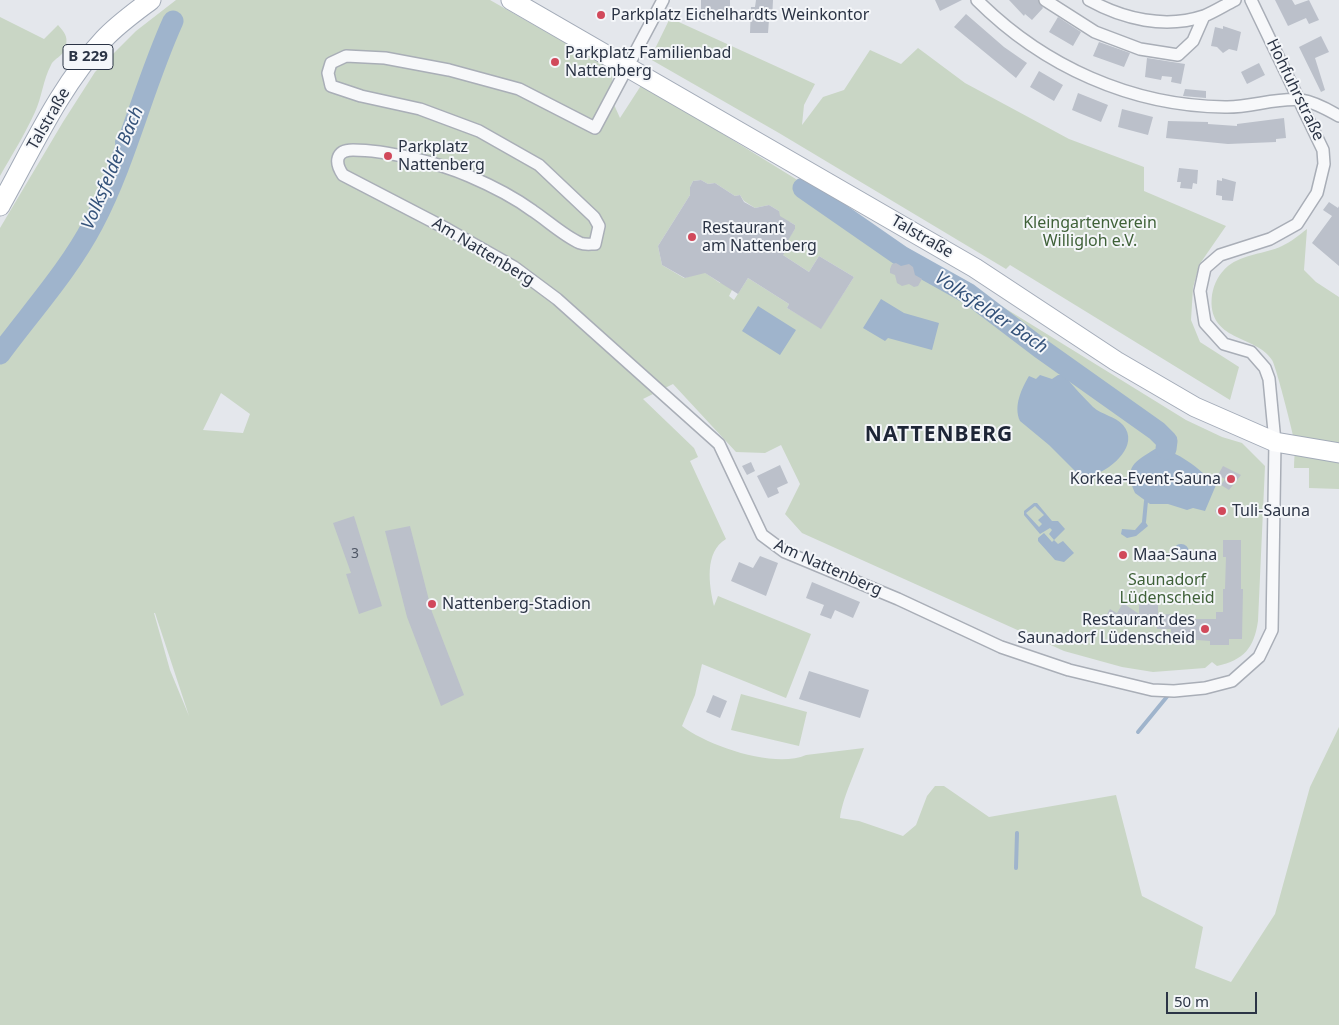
<!DOCTYPE html>
<html>
<head>
<meta charset="utf-8">
<style>
  body { margin:0 }
  #map { position:relative; width:1339px; height:1025px; overflow:hidden; background:#e4e7ec; font-family:"Noto Sans",sans-serif }
  canvas { display:block }
  .scale { position:absolute; left:1166px; top:992px; width:91px; height:22px; box-sizing:border-box; border:2px solid #2b3445; border-top:0; padding-left:6px; font-size:15px; line-height:18px; white-space:nowrap; color:#2b3445; -webkit-text-stroke:4px #f4f6f9; paint-order:stroke }
</style>
</head>
<body>
<div id="map">
<canvas width="1339" height="1025"></canvas>
<div class="scale">50 m</div>
</div>
<script>
const ctx = document.querySelector('canvas').getContext('2d');
ctx.lineJoin = 'round';
function fill(path, color) { ctx.fillStyle = color; ctx.fill(path, 'evenodd'); }
function strokePath(path, color, width, dash) { ctx.strokeStyle = color; ctx.lineWidth = width; ctx.lineCap = dash ? 'butt' : 'round'; ctx.setLineDash(dash || []); ctx.stroke(path); }
function label(font, color, halo, rows, align = 'center') {
  ctx.font = font + ' "Noto Sans",sans-serif'; ctx.lineWidth = 4; ctx.setLineDash([]); ctx.textBaseline = 'middle'; ctx.strokeStyle = halo; ctx.fillStyle = color; for (const [text, x, y, turn = 0] of rows) {
    ctx.save(); ctx.translate(x, y); ctx.rotate((+turn || 0) * Math.PI / 180); ctx.textAlign = isNaN(turn) ? turn : align; if (halo) ctx.strokeText(text, 0, 0); ctx.fillText(text, 0, 0); ctx.restore();
  }
}
fill(new Path2D(`
  M176,0H490L613,70L611,98L620,118L642,84L1186,420L1222,437L1242,443L1265,466L1258,621C1254,648 1244,660 1217,666L1212,662L1205,668L1153,672L1122,667L1064,651L802,533L785,514L800,484L781,445L765,453L736,452L673,384L643,399L694,448L698,457L690,461L726,539C704,552 709,585 714,606L718,596L811,634L786,698L702,664L695,695L682,726C708,746 775,769 806,755L864,748C857,768 842,799 840,818L859,821L903,836L916,825L927,796L935,786H944L989,817L1116,795L1142,896L1203,927L1195,968L1231,982L1275,914L1310,787L1339,727V1025H0V228L63,122L95,72L136,31ZM701,180L708,184L715,183L735,196L740,195L744,201L755,208L769,205L779,211L776,222H790L795,225V229L788,239L762,234L783,255L809,272L819,256L854,277L821,328L787,308L789,304L748,278L734,300L729,296L735,284L724,277L720,283L704,272L684,278L662,265L658,246L690,195V187L693,181ZM221,393L250,414L243,433L203,430ZM154,613H155L189,716L170,670Z
  M0,17L44,39L58,25C64,32 68,36 66,45C64,57 55,57 51,65C43,80 42,97 35,112C25,134 12,155 0,176Z
  M670,18L815,84L804,105L802,125L823,97L844,90L870,50L901,64L918,48L965,83L1069,139L1144,167V191L1226,226L1199,265L1193,288L1191,320L1200,342L1239,367L1230,400L1010,265L1006,269L779,133L650,59Z
  M1307,229L1304,270L1316,282L1339,297V489L1309,488V468H1294C1294,460 1295,452 1295,445C1294,436 1276,366 1272,360C1257,335 1206,342 1212,295C1214,283 1219,274 1228,266C1243,254 1265,254 1282,246C1291,242 1299,235 1307,229Z
  M741,694L807,712L799,746L731,730Z`), '#c9d6c5');
fill(new Path2D(`
  M881,299L904,313L939,323L932,350L888,338L885,341L863,328Z
  M758,306L796,330L780,355L742,331Z
  M1040,375L1052,379L1058,375H1064C1073,386 1083,397 1093,407C1102,415 1115,416 1123,425C1140,445 1112,468 1096,474C1091,475 1086,475 1081,477L1049,445L1020,421C1013,406 1022,388 1029,376L1036,379Z
  M1155,449C1179,450 1199,469 1216,485L1205,511L1193,508L1187,510L1168,504H1150L1135,493C1123,466 1135,462 1155,449Z
  M1034,503H1037L1052,521H1058L1065,529L1054,540L1049,534L1052,530L1050,528L1040,534L1024,515V511ZM1035,506L1044,515L1038,520L1042,524L1039,527L1026,513Z
  M1142,522L1146,523L1148,526L1136,536L1127,538L1121,534L1122,529L1135,530Z
  M1044,533L1052,542L1054,540L1058,544L1063,541L1074,553L1064,562L1055,560L1038,541V538Z
  M1173 552a8 8 0 1 1 16 0a8 8 0 1 1-16 0Z`), '#9fb4cc');
strokePath(new Path2D(`
  M117,141L119,164
  M1144,522L1146,501
  M1138,732L1170,693
  M1016,868L1017,833`), '#9fb4cc', 4);
strokePath(new Path2D(`
  M803,188L901,256L969,294L1040,348L1157,431L1167,441L1166,449
  M0,354C31,312 69,270 93,224C127,159 143,87 173,21`), '#9fb4cc', 21);
fill(new Path2D(`
  M701,0H730V19H701Z
  M756,0H773L772,20H769L768,33H750L751,7H755Z
  M935,0H962L940,11Z
  M1009,0H1038L1043,8L1032,20L1025,14L1024,16Z
  M1275,0H1292L1295,5L1309,0L1319,20L1309,24L1306,18L1288,26Z
  M966,14L1004,47L1027,63L1016,78L954,27Z
  M1058,17L1081,32L1073,46L1049,32Z
  M1223,26L1241,32L1237,51L1229,49L1223,53L1217,47L1211,46L1215,27L1223,29Z
  M1321,36L1329,52L1315,58L1325,90L1321,92L1299,47Z
  M1099,42L1130,53L1124,67L1093,56Z
  M1147,58L1185,64L1181,84L1171,82L1172,77L1162,76L1161,80L1145,77Z
  M1259,63L1265,75L1247,84L1241,72Z
  M1039,71L1063,85L1054,101L1030,87Z
  M1185,89L1206,91V98L1183,96Z
  M1078,93L1108,105L1101,122L1072,110Z
  M1122,109L1153,117L1148,135L1118,127Z
  M1284,118L1286,138L1276,139V142L1228,144L1166,138L1168,121L1208,122V124L1237,126V124Z
  M1179,168L1198,170L1197,184L1193,183L1192,189L1180,188L1181,182H1177Z
  M1222,178L1236,182L1233,201L1222,200V196L1216,195L1217,180L1222,181Z
  M701,180L708,184L715,183L735,196L740,195L744,202L755,208L769,205L779,211L780,216L795,225V229L784,247L787,249L783,255L809,272L819,256L854,277L821,329L787,308L789,304L748,278L738,294L705,273L685,278L662,265L658,246L690,195V187L693,181Z
  M1329,202L1338,208L1339,206V266L1312,243L1332,216L1323,210Z
  M896,263L901,266L909,264L913,267L915,275L922,279L918,286L914,287L909,284L902,286L897,283L895,275L890,273V269L892,264Z
  M751,462L755,471L747,475L742,466Z
  M780,465L788,483L777,488L779,493L768,498L757,476Z
  M1223,466L1241,475L1229,490L1221,485L1225,479L1218,475Z
  M1219,505L1225,506L1228,511L1225,517L1218,516L1215,511Z
  M354,516L382,606L359,614L346,574L351,573L333,523Z
  M410,526L432,612L464,695L441,706L407,617L385,531Z
  M1223,540H1241V589H1243L1242,639H1229V645H1210V641L1171,638V629H1157V622L1129,621L1117,613L1123,603L1139,614V603H1158V614L1191,615V619H1216V612H1223V589H1225L1226,557H1223Z
  M760,556L778,563L766,596L731,581L739,562L753,568Z
  M812,582L860,602L853,618L835,610L831,619L820,615L824,605L806,598Z
  M1110,609L1120,615L1113,625L1104,619Z
  M809,671L869,690L860,718L799,699Z
  M713,695L727,701L720,718L706,712Z`), '#bbc0ca');
const street = new Path2D(`
  M663,0L595,128L519,89L449,70L385,58L346,56L331,63L328,73L331,86L361,96L420,109L479,131L539,165L594,217L599,226L595,244C590,244 585,245 580,243C564,236 548,221 533,211C514,197 490,185 469,176C440,163 385,150 353,150C336,150 334,162 343,175L447,229L514,267L557,299L719,444L762,535L785,552L898,599L1001,647L1069,670L1152,690L1174,691L1205,688L1232,681L1259,657L1272,630L1275,442L1269,379L1265,368L1251,352L1224,344L1205,323L1200,291L1205,268L1220,255L1270,239L1297,224L1317,193L1324,164L1323,150L1251,0
  M977,0C1043,66 1131,106 1225,107C1249,108 1278,97 1301,100C1314,102 1327,109 1339,116
  M1045,0L1095,32L1140,49L1178,55L1193,41L1204,16
  M1089,0C1123,19 1165,29 1204,16C1214,12 1225,5 1235,0`);
const primary = new Path2D(`
  M511,0L975,268L1116,361L1195,407L1275,442L1339,453
  M0,206C32,149 59,87 104,39C118,24 135,12 151,0`);
strokePath(street, '#a9aeb7', 14);
strokePath(primary, '#a3abb8', 21);
strokePath(street, '#f7f8fa', 11);
strokePath(primary, '#fff', 19);
for (const [x, y, r, color] of [
  [601,15,5,"#d1495b"],
  [555,62,5,"#d1495b"],
  [388,156,5,"#d1495b"],
  [692,237,5,"#d1495b"],
  [1231,479,5,"#d1495b"],
  [1222,511,5,"#d1495b"],
  [1123,555,5,"#d1495b"],
  [432,604,5,"#d1495b"],
  [1205,629,5,"#d1495b"]
]) { const dot = new Path2D(); dot.arc(x, y, r, 0, 2 * Math.PI); ctx.fillStyle = color; ctx.fill(dot); strokePath(dot, '#f4f6f9', 2); }
label('14px', '#4f5766', null, [
  ["3",355,554]
]);
for (const [x, y, w] of [
  [88,57,50]
]) { const box = new Path2D(); box.roundRect(x - w / 2, y - 12.5, w, 25, 4); ctx.fillStyle = '#f4f6f9'; ctx.fill(box); strokePath(box, '#2b3445', 1); }
label('bold 15px', '#2b3445', null, [
  ["B 229",88,57]
]);
label('16px', '#2b3445', '#f4f6f9', [
  ["Parkplatz Eichelhardts Weinkontor",611,15],
  ["Parkplatz Familienbad",565,53],
  ["Nattenberg",565,71],
  ["Parkplatz",398,147],
  ["Nattenberg",398,165],
  ["Restaurant",702,228],
  ["am Nattenberg",702,246],
  ["Korkea-Event-Sauna",1221,479,"right"],
  ["Tuli-Sauna",1232,511],
  ["Maa-Sauna",1133,555],
  ["Nattenberg-Stadion",442,604],
  ["Restaurant des",1195,620,"right"],
  ["Saunadorf Lüdenscheid",1195,638,"right"]
], 'left');
label('16px', '#2b3445', '#f4f6f9', [
  ["Hohfuhrstraße",1295,90,64],
  ["Talstraße",49,119,-60],
  ["Talstraße",922,237,30],
  ["Am Nattenberg",483,252,31],
  ["Am Nattenberg",828,568,24]
]);
label('16px', '#3f6138', '#f4f6f9', [
  ["Kleingartenverein",1090,223],
  ["Willigloh e.V.",1090,241],
  ["Saunadorf",1167,580],
  ["Lüdenscheid",1167,598]
]);
label('italic 18px', '#34527a', '#f4f6f9', [
  ["Volksfelder Bach",113,168,-67],
  ["Volksfelder Bach",991,313,34]
]);
ctx.letterSpacing = '1px';
label('bold 21px', '#1d2536', '#f4f6f9', [
  ["NATTENBERG",939,435]
]);
ctx.letterSpacing = '0px';
</script>
</body>
</html>
